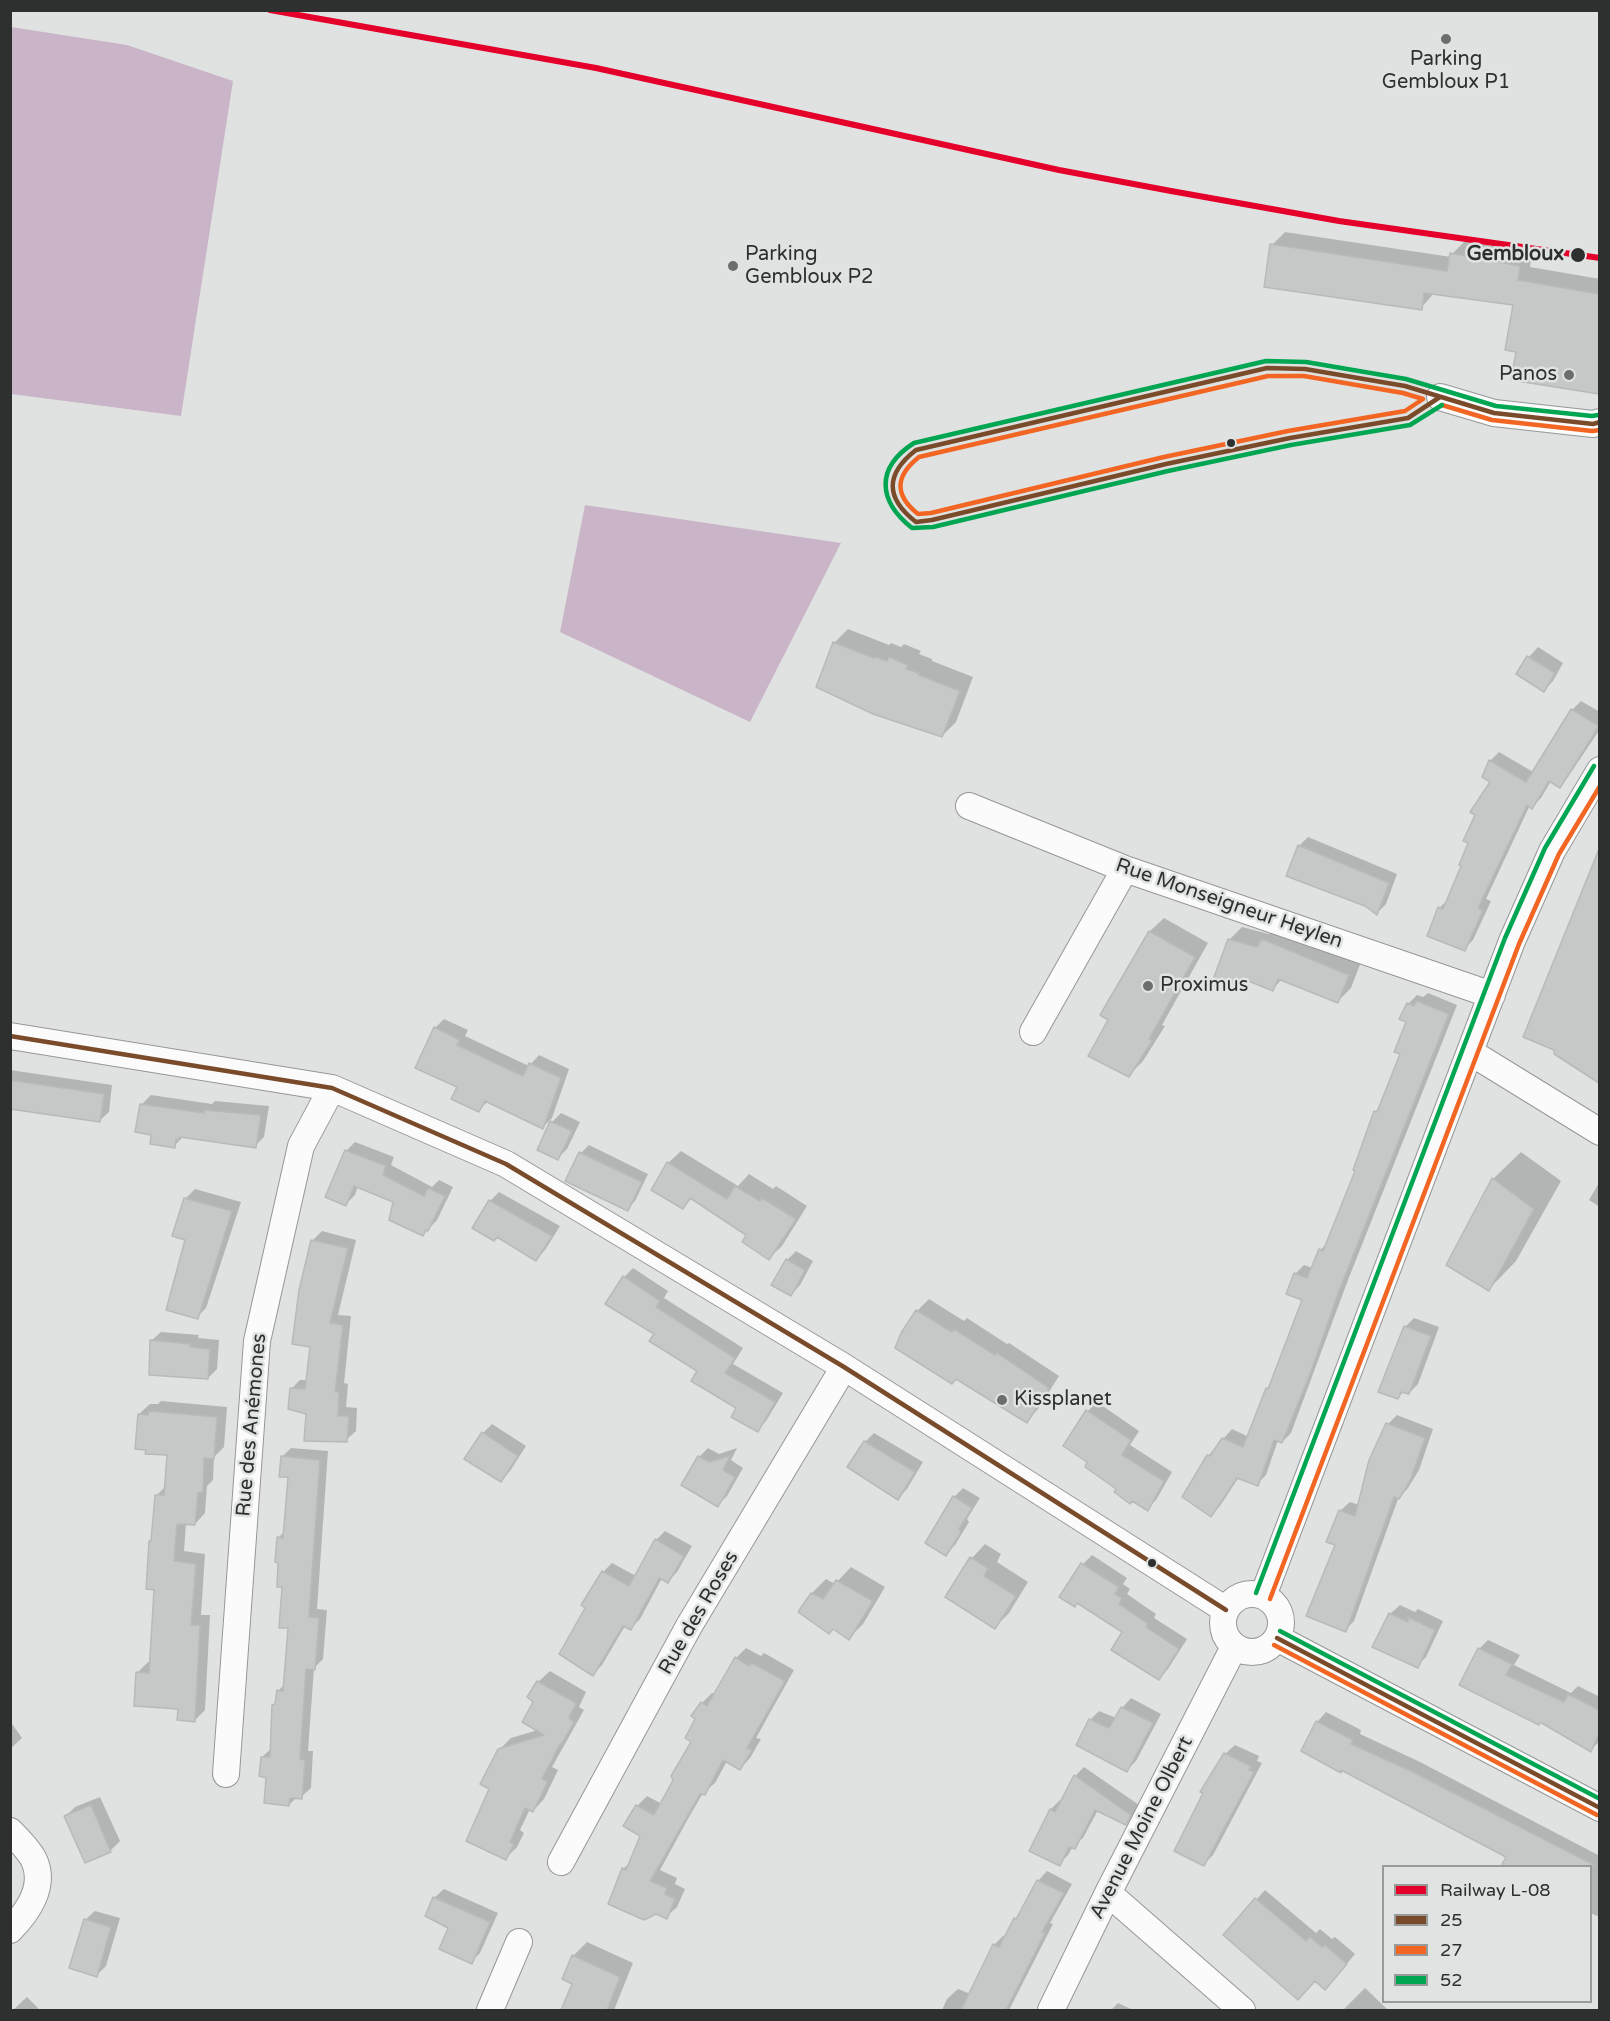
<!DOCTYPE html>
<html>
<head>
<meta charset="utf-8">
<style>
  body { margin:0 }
  #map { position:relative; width:1610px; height:2021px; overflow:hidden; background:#e0e2e1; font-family:"Varela Round",sans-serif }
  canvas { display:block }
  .frame { position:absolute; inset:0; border:12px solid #2e302f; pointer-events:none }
  .legend { position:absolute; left:1382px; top:1865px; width:210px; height:138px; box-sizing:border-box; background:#dfe3e2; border:2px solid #989b9a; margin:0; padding:8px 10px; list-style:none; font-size:18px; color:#2e302f }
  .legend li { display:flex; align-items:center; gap:12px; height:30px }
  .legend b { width:30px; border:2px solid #989b9a }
</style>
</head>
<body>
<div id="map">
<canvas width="1610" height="2021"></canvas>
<div class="frame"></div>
<ul class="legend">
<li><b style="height:8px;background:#e4002b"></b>Railway L-08</li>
<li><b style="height:8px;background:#7a4b2a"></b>25</li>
<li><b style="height:8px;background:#f26522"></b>27</li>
<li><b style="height:8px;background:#00a651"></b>52</li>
</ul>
</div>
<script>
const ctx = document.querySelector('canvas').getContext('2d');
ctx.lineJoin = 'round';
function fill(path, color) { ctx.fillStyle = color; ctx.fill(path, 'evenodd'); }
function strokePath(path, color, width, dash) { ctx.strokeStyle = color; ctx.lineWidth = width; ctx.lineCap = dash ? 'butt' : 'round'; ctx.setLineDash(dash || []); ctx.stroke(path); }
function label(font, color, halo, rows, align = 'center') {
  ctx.font = font + ' "Varela Round",sans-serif'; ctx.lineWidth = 5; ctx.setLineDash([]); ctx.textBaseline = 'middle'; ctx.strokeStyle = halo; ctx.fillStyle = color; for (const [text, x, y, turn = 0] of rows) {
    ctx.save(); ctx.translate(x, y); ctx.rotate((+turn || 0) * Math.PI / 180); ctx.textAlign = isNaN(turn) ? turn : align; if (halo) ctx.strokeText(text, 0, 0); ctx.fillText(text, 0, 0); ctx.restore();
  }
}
fill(new Path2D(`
  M11,27L127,45L233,81L181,416L11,394Z
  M585,505L841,543L750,722L560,632Z`), '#c9b5c7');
fill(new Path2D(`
  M1285,232L1451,257L1452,254L1465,241L1532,253L1530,267L1600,279V393L1513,378L1518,351L1515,304L1434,293L1421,308L1272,245Z
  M848,629L889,645L891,643L901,647L904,644L921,651L919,654L932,659V661L973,677L956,722L942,736L834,643Z
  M1538,647L1563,663L1553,681L1544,690L1518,674L1529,657Z
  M1581,701L1600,712V729L1568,777L1560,786L1551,781L1541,798L1532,807L1530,805L1486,899L1491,901L1473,940L1464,949L1439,908L1449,899L1492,782L1484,777L1491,760L1499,752L1533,772L1572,710Z
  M1308,837L1397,874L1386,904L1377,913L1299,846Z
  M1600,864V1081L1556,1054L1591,873Z
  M1164,918L1208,943L1162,1025L1165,1026L1143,1061L1129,1075L1110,1019L1150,931Z
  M1242,927L1269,934L1276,927L1361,962L1351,988L1338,1001L1282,979L1273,989L1247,979L1243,983L1229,940Z
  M1428,993L1457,1005L1348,1280L1291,1433L1282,1442L1278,1440L1266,1475L1257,1484L1239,1477L1220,1506L1211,1515L1208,1456L1232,1429L1249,1437L1267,1389L1272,1384L1304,1300L1295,1274L1304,1265L1313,1268L1320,1250L1329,1242L1357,1171L1375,1112L1381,1106L1402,1053L1408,1021V1004L1417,995L1423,997Z
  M444,1019L468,1030L465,1036L529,1066L539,1055L569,1069L552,1118L543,1127L488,1101L479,1110L459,1086L435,1028Z
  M10,1070L112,1085L109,1112L99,1121L10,1108Z
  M151,1095L212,1104L215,1101L269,1106L264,1137L255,1146L183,1137L174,1146L153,1134L137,1131L142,1104Z
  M561,1113L580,1122L567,1149L558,1158L552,1122Z
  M355,1142L394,1157L391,1165L432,1187L439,1180L453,1187L437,1220L423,1235L394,1201L358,1186L355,1195L346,1204V1151Z
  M589,1145L648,1174L635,1201L627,1209L567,1180L581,1153Z
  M681,1151L738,1186L749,1174L773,1189L776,1186L807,1206L782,1246L769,1258L748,1234L692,1198L683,1207L668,1163Z
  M1521,1152L1561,1181L1516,1261L1489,1289L1493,1179Z
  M1600,1181V1207L1589,1200Z
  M195,1189L241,1202L206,1308L197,1317L187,1239L186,1198Z
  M499,1192L560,1226L545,1250L536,1260L490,1201Z
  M322,1231L356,1240L338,1315L351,1316L344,1383L348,1384L346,1407L357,1408L356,1431L346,1440L308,1413L291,1389L300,1380H308L312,1346L301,1290L313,1240Z
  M796,1251L813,1261L800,1285L791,1295L787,1260Z
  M633,1268L668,1291L664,1298L743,1348L733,1364L783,1393L766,1421L757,1430L738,1407L656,1333L624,1277Z
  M929,1299L964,1321L967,1318L1007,1344L1009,1343L1059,1376L1038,1409L1027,1421L917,1311Z
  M1414,1318L1439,1327L1418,1384L1409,1393L1404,1391L1398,1398L1405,1327Z
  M161,1332L199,1335L198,1338L219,1340L217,1369L208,1378L151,1341Z
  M161,1401L227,1407L224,1447L214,1457L213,1480L207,1486L205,1513L195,1524L186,1523L184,1551L205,1554L201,1615H210L205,1710L195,1720L137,1673L148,1662L151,1663L156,1588L153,1539L157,1495L167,1485L169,1454L139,1414L150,1404H158Z
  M1097,1402L1139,1431L1130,1445L1172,1472L1156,1500L1147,1509L1118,1489L1089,1462L1088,1411Z
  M1397,1415L1433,1429L1419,1470L1408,1488L1398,1499L1354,1621L1345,1630L1337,1544L1340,1511L1350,1502L1359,1505L1388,1424Z
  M492,1424L526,1446L510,1471L501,1480L483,1433Z
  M874,1433L923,1462L907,1489L898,1498L865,1442Z
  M291,1448L328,1451L317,1609L327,1610L323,1659L314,1668L308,1751H313L311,1788L301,1797H297L289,1805L267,1776L262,1757L272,1748L273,1705L277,1702L278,1691L285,1684L290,1627L278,1538L285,1531L289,1476L282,1457Z
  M708,1448L719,1454L737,1448L731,1460L743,1468L727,1496L718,1505L683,1485L699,1457Z
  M963,1488L980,1498L967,1519L969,1522L955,1545L946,1554L954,1497Z
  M665,1531L692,1546L677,1572L668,1581L662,1578L640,1619L631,1628L625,1626L602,1665L593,1674L587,1608L603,1572L612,1563L636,1576L656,1540Z
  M985,1544L1001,1554L997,1562L1028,1582L1009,1613L995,1627L948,1597L972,1558Z
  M1092,1555L1127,1578L1123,1584L1130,1589L1127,1594L1156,1614L1154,1618L1187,1639L1168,1669L1158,1678L1124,1632L1083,1564Z
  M851,1567L885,1587L863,1624L849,1638L812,1593L826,1579L835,1584Z
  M1400,1605L1415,1612L1418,1609L1443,1621L1426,1657L1417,1666L1390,1614Z
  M1488,1640L1520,1655L1514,1665L1571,1693L1578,1686L1600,1697V1741L1590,1750L1541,1721L1479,1649Z
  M746,1648L761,1656L764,1653L794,1670L756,1738L761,1739L750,1758L740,1769L727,1761L715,1783L703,1793L689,1817L660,1870L677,1878L675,1884L685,1889L677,1907L666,1917L623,1869L632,1861L641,1836L637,1806L647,1796L662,1804L693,1741L702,1703L712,1693L715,1694L736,1658Z
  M550,1671L586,1692L579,1707L584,1710L552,1767L558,1770L544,1799L533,1811L530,1809L520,1830L524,1833L517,1847L506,1858L491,1788L499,1750L511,1738L538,1730L535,1702L529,1697L538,1682Z
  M1131,1698L1161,1714L1136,1761L1127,1770L1090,1720L1099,1711L1116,1718L1122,1708Z
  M1326,1712L1361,1730L1360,1734L1420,1762L1600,1856V1917L1590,1913V1866H1503L1508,1857L1317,1722Z
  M10,1721L22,1738L10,1749Z
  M1235,1745L1259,1756L1257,1761L1262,1763L1213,1855L1204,1864L1225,1754Z
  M1084,1767L1139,1805L1135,1814L1126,1823L1098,1810L1083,1838L1073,1846L1068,1855L1059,1864L1031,1850L1051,1809L1060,1800L1062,1802L1075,1776Z
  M100,1797L120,1841L111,1850L86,1861L66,1816L75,1807Z
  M1047,1871L1072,1884L1050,1923L1053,1924L1009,2010H942L947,1999L958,1989L971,1994L994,1945L1003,1936L1006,1937L1038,1881Z
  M444,1889L498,1913L480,1953L471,1962L450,1927L434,1898Z
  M1265,1890L1316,1933L1320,1929L1332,1939L1335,1937L1355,1954L1334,1979L1316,1980L1225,1935Z
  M95,1911L120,1918L106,1966L97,1975L85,1920Z
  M587,1942L633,1963L614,2010H563L574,1983L573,1956Z
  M1365,1988L1388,2010H1343Z
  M27,1997L40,2010H13Z
  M1118,2003L1133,2010H1111Z`), '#0003');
const building = new Path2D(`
  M1270,244L1447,271L1450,253L1520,266L1518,280L1599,294V394L1511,380L1516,352L1505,350L1513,305L1424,293L1422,310L1264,287Z
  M833,642L874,658L876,657L887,661L889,657L908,665L906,669L919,673V675L960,691L942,737L873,714L816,687Z
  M1527,656L1555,673L1544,692L1516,674Z
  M1571,709L1599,726L1560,788L1549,781L1532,809L1527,805L1478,908L1483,910L1465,951L1427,936L1438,907L1443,909L1461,866L1459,865L1468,843L1463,841L1475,815L1470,812L1490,782L1482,777L1489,760L1526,782Z
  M1298,845L1389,883L1377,915L1365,906L1286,876Z
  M1599,849V1083L1554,1054V1050L1523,1037Z
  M1149,931L1195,957L1149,1039L1152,1041L1129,1077L1088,1056L1108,1020L1100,1015Z
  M1228,939L1257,947L1262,939L1349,975L1338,1003L1278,979L1273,991L1246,980L1244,985L1235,981L1233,984L1214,977Z
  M1417,1001L1449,1014L1339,1291L1310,1374L1282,1443L1274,1440L1258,1486L1237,1478L1211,1517L1182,1497L1207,1455L1210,1456L1222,1438L1243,1447L1266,1388L1268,1389L1302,1300L1286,1294L1294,1273L1307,1278L1319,1249L1323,1251L1355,1171L1353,1170L1374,1111L1377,1112L1400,1054L1394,1052L1406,1022L1399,1019L1407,1003L1414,1006Z
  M434,1027L460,1040L457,1045L523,1076L529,1063L561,1078L543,1129L485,1101L479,1112L451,1099L457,1087L415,1068Z
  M10,1080L104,1094L100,1122L10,1109Z
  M140,1104L204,1113V1110L261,1115L256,1148L180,1137L179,1139H176L175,1148L150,1144L151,1135L135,1132Z
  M550,1121L572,1131L558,1160L537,1150Z
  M345,1150L386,1166L383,1175L424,1196L428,1188L445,1196L428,1231L426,1230L423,1236L389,1220L393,1202L354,1186L346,1206L325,1197Z
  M579,1152L642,1182L628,1211L565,1181Z
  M667,1162L727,1199L735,1186L760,1201L762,1198L796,1219L769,1260L742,1242L746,1235L690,1198L683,1209L651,1190Z
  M1492,1178L1534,1209L1489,1291L1446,1265Z
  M184,1198L232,1211L198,1319L166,1310L185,1240L172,1236Z
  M489,1200L552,1236L536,1261L497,1237L494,1241L472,1228Z
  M311,1240L348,1248L330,1323L343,1325L335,1392H339L338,1416H349L347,1442L304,1441L306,1414L288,1409L290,1388L305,1389L310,1347L292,1344L299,1290Z
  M786,1259L805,1270L791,1296L771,1285Z
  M623,1276L660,1301L656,1307L735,1358L725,1373L775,1402L758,1432L731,1417L736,1408L691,1381L697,1371L649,1341L654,1334L605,1304Z
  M916,1310L952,1332L954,1329L995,1355L997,1353L1049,1388L1027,1423L956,1379L952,1384L895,1348L901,1333Z
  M1404,1326L1431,1336L1409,1394L1401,1392L1398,1399L1378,1392Z
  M150,1340L191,1344L190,1347L210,1349L208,1379L149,1375Z
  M1086,1410L1131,1440L1122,1455L1164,1481L1148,1511L1132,1501L1130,1504L1114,1492L1116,1489L1085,1467L1087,1462L1063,1446Z
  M149,1411L217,1417L214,1459L204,1458L203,1492L198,1493L195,1525L177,1524L174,1561L196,1564L191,1625H200L195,1722L177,1720L178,1709L134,1706L136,1672L149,1673L154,1590L146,1589L149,1541H151L155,1495H164L167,1455L145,1454L146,1450L135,1449L138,1414L148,1415Z
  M1386,1423L1425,1438L1410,1481L1399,1499L1394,1497L1346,1632L1306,1616L1335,1545L1326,1542L1339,1510L1355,1516L1369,1460Z
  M482,1432L518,1456L501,1482L464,1459Z
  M864,1441L915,1472L898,1500L847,1467Z
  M281,1456L320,1460L309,1617L319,1618L315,1670L306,1669L300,1759L305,1760L302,1799L290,1798L289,1806L264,1803L266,1778L259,1776L261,1757H270L272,1705L275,1704L277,1690L283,1691L288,1628H279L282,1587H277L278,1563L275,1562L277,1537L283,1538L288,1477H279Z
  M698,1456L709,1462L730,1456L723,1470L735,1477L718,1507L681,1485Z
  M953,1496L972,1508L959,1529L961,1532L946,1556L925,1543Z
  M655,1539L684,1556L668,1583L659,1578L631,1630L623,1626L593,1676L559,1654L585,1608L581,1605L602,1571L629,1586Z
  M970,1557L988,1568L984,1576L1016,1596L995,1629L945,1597Z
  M1081,1563L1119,1587L1115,1594L1122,1598L1119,1604L1148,1624L1146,1627L1179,1649L1159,1680L1111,1650L1122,1632L1077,1603L1075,1607L1059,1597Z
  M836,1580L873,1601L849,1640L833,1629L829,1634L798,1612L811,1593L823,1599Z
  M1389,1613L1408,1622V1617L1435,1630L1418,1668L1372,1647Z
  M1478,1648L1512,1664L1506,1675L1564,1702L1568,1694L1599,1710V1733L1591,1752L1540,1722L1539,1725L1459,1685Z
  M735,1657L749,1666L752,1663L785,1681L747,1748L752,1750L740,1770L723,1760L705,1795L700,1794L650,1881L667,1888L665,1894L675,1899L667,1919L656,1914L644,1920L608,1904L622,1868L626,1870L640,1836L623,1826L636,1805L654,1815L673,1780L671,1776L691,1742L685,1738L695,1719L691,1716L701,1702L707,1706Z
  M537,1681L576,1703L569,1718L574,1722L561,1745L560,1744L542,1779L548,1781L533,1812L525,1808L510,1842L514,1844L506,1860L466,1841L489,1789L480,1784L498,1749L544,1735L522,1722L533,1702L527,1697Z
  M1121,1707L1153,1723L1127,1772L1076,1745L1089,1719L1109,1728Z
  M1316,1721L1353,1740L1351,1744L1411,1771L1596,1866H1501L1506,1857L1341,1770V1773L1301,1751Z
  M1224,1753L1251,1766L1249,1770L1254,1772L1204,1866L1174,1851L1203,1793L1200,1792Z
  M1074,1775L1131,1815L1126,1825L1095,1810L1075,1849L1069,1847L1060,1866L1029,1851L1050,1809L1055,1812Z
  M91,1805L111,1852L85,1863L64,1816Z
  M1037,1880L1064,1893L1042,1932L1045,1933L1006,2010H961L993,1944L999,1947L1014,1918L1016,1919Z
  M433,1897L490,1922L472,1964L439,1949L448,1928L425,1916Z
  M1255,1898L1306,1941L1310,1937L1322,1947L1325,1945L1347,1964L1325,1990L1315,1981L1298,2000L1223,1935Z
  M84,1919L111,1927L97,1977L69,1968Z
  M572,1955L620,1977L607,2010H561L572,1984L562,1979Z`);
fill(building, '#c6c8c7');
strokePath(building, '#b8bab9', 1.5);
const minor = new Path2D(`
  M1440,397L1494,413L1593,424L1600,422
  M969,806L1125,869L1492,995
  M1033,1032L1125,869
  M10,1036L332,1088L506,1164L844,1367L1226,1610
  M1470,1052L1600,1132
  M1223 1623a29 29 0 1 1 58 0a29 29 0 1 1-58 0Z
  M1263,1596L1512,941L1552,851L1600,770
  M1277,1638L1600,1808
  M226,1774L257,1341L301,1146L332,1088
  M10,1831C18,1839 29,1850 34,1860C46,1886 28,1912 10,1930
  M561,1862L689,1626L844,1367
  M1108,1893L1242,2010
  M490,2010L519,1942
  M1051,2010L1108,1893L1234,1647`);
strokePath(minor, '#969797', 28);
strokePath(minor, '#fafbfa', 26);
strokePath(new Path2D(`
  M1440,397L1408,418L1290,438L1166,464L932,520L916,522C885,498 885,474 916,450L1267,368L1305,369L1405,386L1494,413L1593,424L1600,422
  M10,1036L332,1088L506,1164L844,1367L1226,1610
  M1277,1638L1600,1808`), '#7a4b2a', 4.5);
strokePath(new Path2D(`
  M1268,376H1304L1403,393L1423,399L1405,411L1288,431L1164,457L931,513L918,514C894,495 895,476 919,457Z
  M1442,405L1492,420L1592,431L1600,430
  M1270,1599L1519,944L1559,854L1600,786
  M1274,1645L1597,1815`), '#f26522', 4.5);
strokePath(new Path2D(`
  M1442,405L1410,425L1291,445L1168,471L933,527L912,528C878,501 875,468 914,443L1266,361L1306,362L1406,379L1496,406L1592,416L1598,415
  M1256,1593L1505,938L1545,848L1594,766
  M1280,1631L1600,1799`), '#00a651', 4.5);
strokePath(new Path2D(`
  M270,10L596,68L1059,170L1171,191L1339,221L1600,258`), '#e4002b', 6);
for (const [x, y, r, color] of [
  [1446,39,6,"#6c6e6d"],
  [1578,255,8,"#2e302f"],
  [733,266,6,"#6c6e6d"],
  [1569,375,6,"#6c6e6d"],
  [1231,443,5,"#2e302f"],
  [1148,986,6,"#6c6e6d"],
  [1002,1400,6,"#6c6e6d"],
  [1152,1563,5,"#2e302f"]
]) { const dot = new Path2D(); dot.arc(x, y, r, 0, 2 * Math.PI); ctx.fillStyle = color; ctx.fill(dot); strokePath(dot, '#dfe3e2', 2); }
label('20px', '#2e302f', '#dfe3e2', [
  ["Parking",1446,60,"center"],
  ["Gembloux P1",1446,83,"center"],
  ["Parking",745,255],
  ["Gembloux P2",745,278],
  ["Panos",1557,375,"right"],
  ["Proximus",1160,986],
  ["Kissplanet",1014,1400]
], 'left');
label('bold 20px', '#2e302f', '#dfe3e2', [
  ["Gembloux",1564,255]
], 'right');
label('20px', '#2e302f', '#dfe3e2', [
  ["Rue Monseigneur Heylen",1229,904,19],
  ["Rue des Anémones",252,1425,-85],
  ["Rue des Roses",699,1613,-60],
  ["Avenue Moine Olbert",1142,1828,-63]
]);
</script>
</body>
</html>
